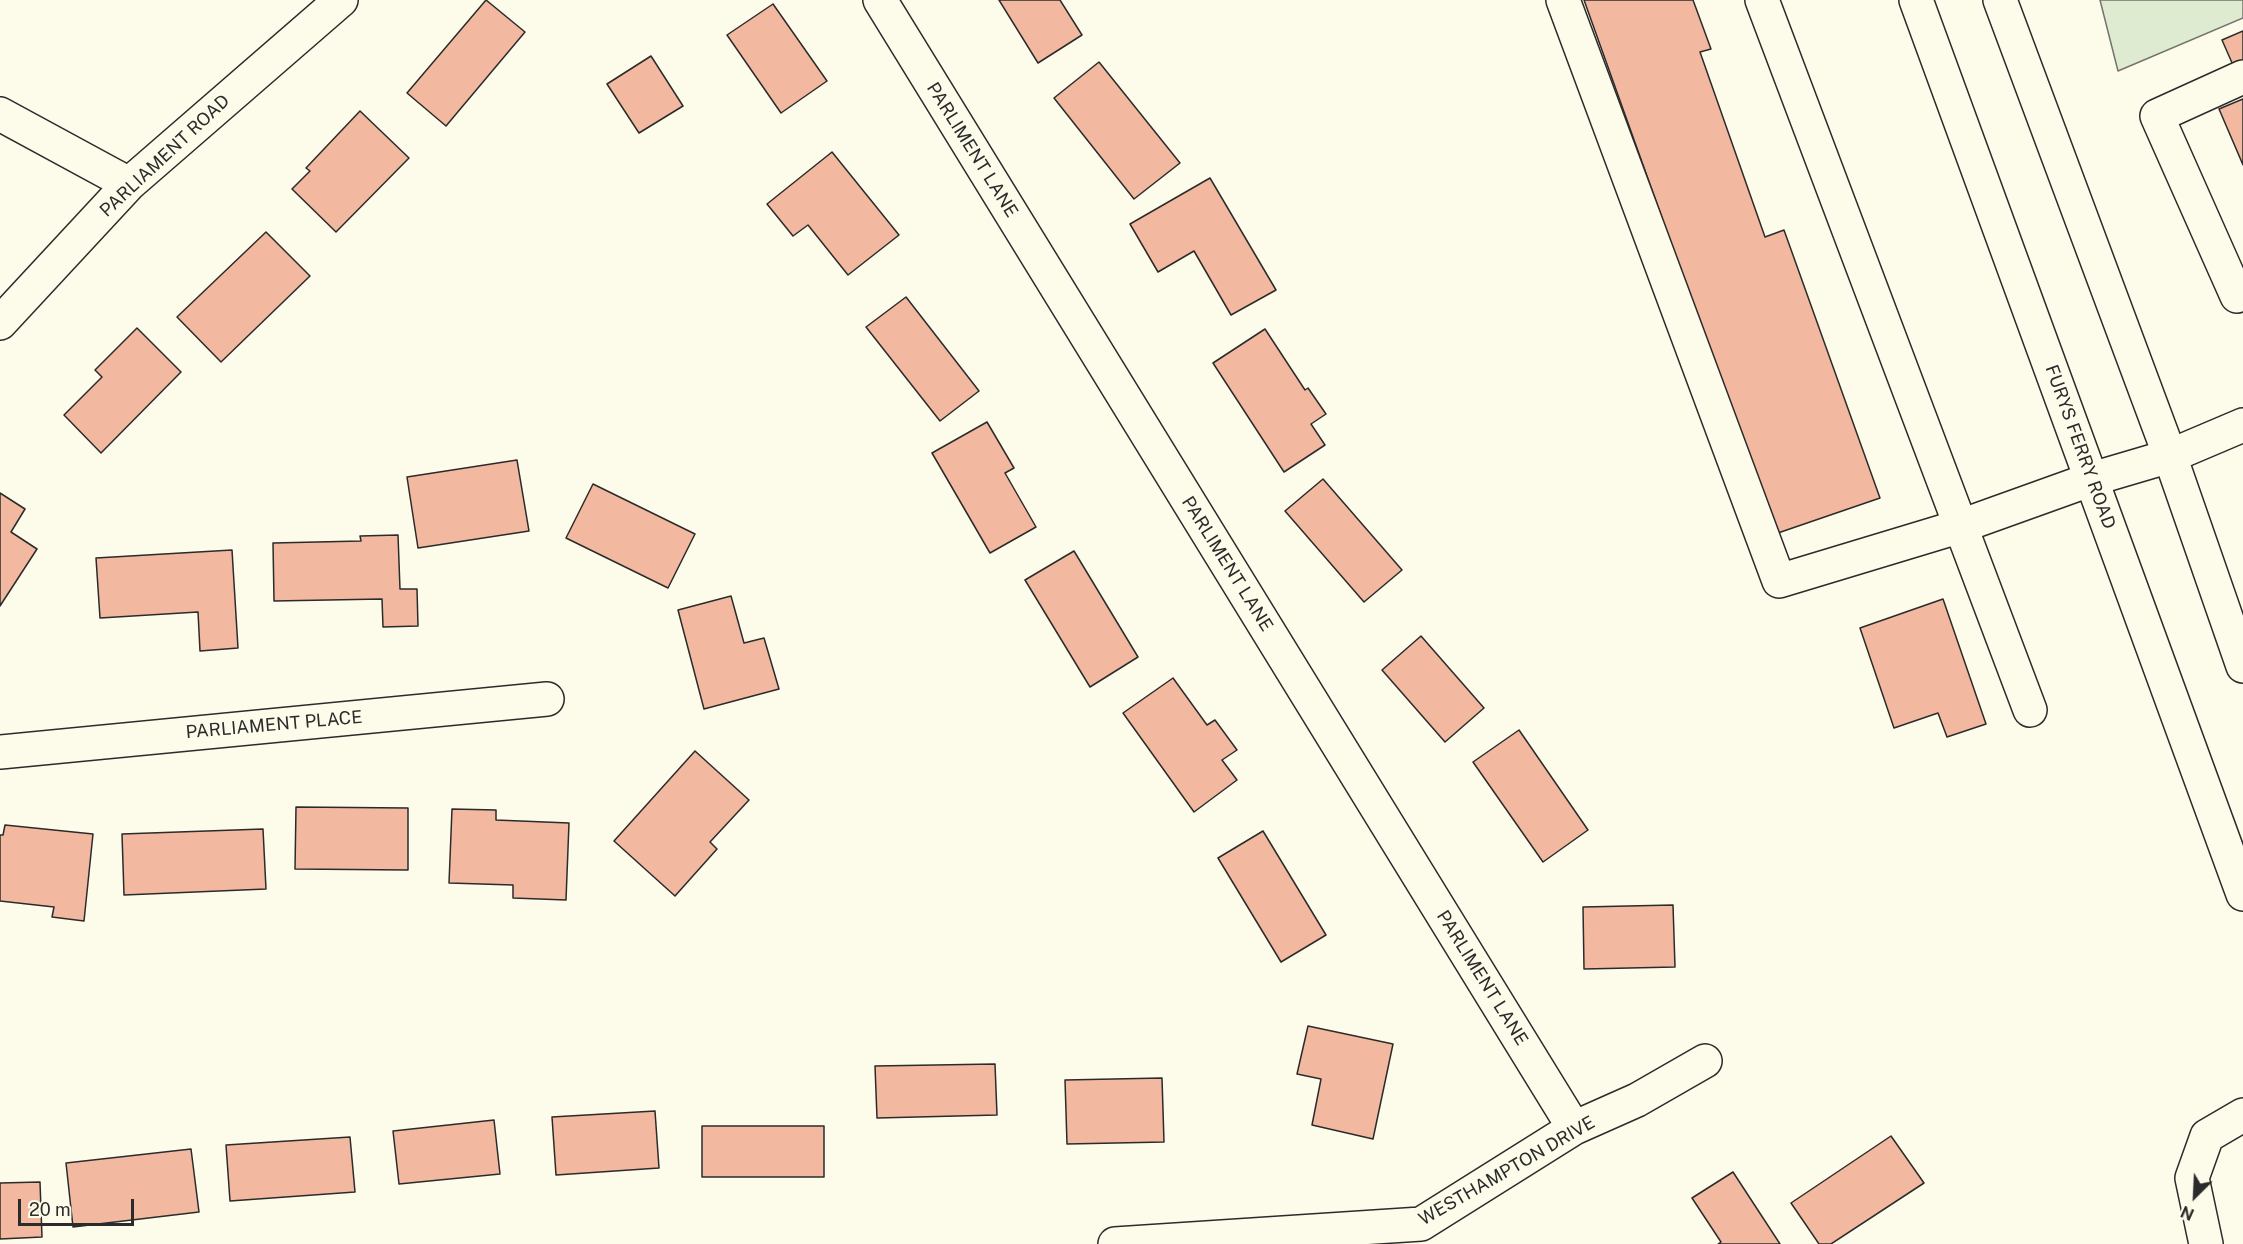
<!DOCTYPE html>
<html>
<head>
<meta charset="utf-8">
<style>
  body { margin:0 }
  #map { position:relative; width:2243px; height:1244px; overflow:hidden; background:#fdfbea; font-family:"Public Sans",sans-serif }
  canvas { display:block }
  .north { position:absolute; left:2165px; top:1166px; width:60px; height:60px; -webkit-text-stroke:4px #fdfbea; paint-order:stroke; rotate:204deg; font-size:16px; font-weight:700; line-height:24px; text-align:center; color:#2b2b2b }
  .north::after { content:''; display:block; margin:auto; width:21px; height:27px; background:#2b2b2b; clip-path:polygon(50% 0,100% 100%,50% 72%,0 100%) }
  .scale { position:absolute; left:18px; top:1199px; width:116px; height:27px; box-sizing:border-box; border:3px solid #2b2b2b; border-top:0; padding-left:8px; font-size:18px; line-height:21px; white-space:nowrap; color:#2b2b2b; -webkit-text-stroke:4px #fdfbea; paint-order:stroke }
</style>
</head>
<body>
<div id="map">
<canvas width="2243" height="1244"></canvas>
<div class="north">N</div>
<div class="scale">20 m</div>
</div>
<script>
const ctx = document.querySelector('canvas').getContext('2d');
ctx.lineJoin = 'round';
function fill(path, color) { ctx.fillStyle = color; ctx.fill(path, 'evenodd'); }
function strokePath(path, color, width, dash) { ctx.strokeStyle = color; ctx.lineWidth = width; ctx.lineCap = dash ? 'butt' : 'round'; ctx.setLineDash(dash || []); ctx.stroke(path); }
function label(font, color, halo, rows, align = 'center') {
  ctx.font = font + ' "Public Sans",sans-serif'; ctx.lineWidth = 4.5; ctx.setLineDash([]); ctx.textBaseline = 'middle'; ctx.strokeStyle = halo; ctx.fillStyle = color; for (const [text, x, y, turn = 0] of rows) {
    ctx.save(); ctx.translate(x, y); ctx.rotate((+turn || 0) * Math.PI / 180); ctx.textAlign = isNaN(turn) ? turn : align; if (halo) ctx.strokeText(text, 0, 0); ctx.fillText(text, 0, 0); ctx.restore();
  }
}
const green = new Path2D(`
  M2100,0H2243V18L2118,71Z`);
fill(green, '#deebd1');
strokePath(green, '#74746e', 1.5);
const building = new Path2D(`
  M486,0L525,32L446,126L407,93Z
  M999,0H1060L1082,35L1038,63Z
  M1584,0H1693L1711,49L1700,52L1765,237L1784,230L1880,498L1775,534Z
  M773,4L827,81L781,113L727,35Z
  M2243,31V88L2222,40Z
  M651,56L683,106L639,133L607,84Z
  M1099,62L1180,163L1134,199L1054,98Z
  M2243,99V165L2219,109Z
  M360,111L409,158L336,232L292,189L310,171L306,168Z
  M832,152L899,235L848,275L808,225L793,236L767,204Z
  M1210,178L1276,290L1231,315L1194,251L1158,272L1130,224Z
  M266,232L310,276L221,362L177,317Z
  M906,297L979,391L940,421L866,327Z
  M137,328L181,372L101,453L64,415L102,377L95,370Z
  M1265,329L1305,390L1308,388L1326,414L1311,424L1325,445L1284,472L1213,363Z
  M987,422L1014,468L1005,473L1036,527L990,553L932,453Z
  M517,460L529,531L418,548L407,477Z
  M1323,479L1402,570L1364,602L1285,511Z
  M593,484L695,534L668,588L566,538Z
  M0,493L25,509L11,532L37,549L0,606Z
  M398,535L400,589H417L418,626L383,627L382,599L274,601L273,543L361,541L360,536Z
  M232,550L238,648L200,651L198,612L100,618L96,558Z
  M1074,551L1138,657L1090,687L1025,580Z
  M731,596L744,643L764,638L779,689L704,709L678,610Z
  M1943,599L1986,724L1947,737L1938,713L1894,728L1860,628Z
  M1421,636L1484,708L1445,742L1382,670Z
  M1173,678L1207,725L1215,720L1237,750L1222,760L1237,780L1194,812L1123,713Z
  M1519,730L1588,830L1543,862L1473,762Z
  M695,751L749,800L710,842L717,849L675,896L614,841Z
  M296,807L408,808V870L295,869Z
  M452,809L496,810V820L569,823L566,900L513,898V885L449,883Z
  M5,825L93,834L84,921L52,917L54,907L0,901V835H3Z
  M263,829L266,889L124,895L122,834Z
  M1263,831L1326,935L1281,962L1218,858Z
  M1673,905L1675,967L1584,969L1583,907Z
  M1308,1026L1393,1044L1373,1139L1312,1125L1321,1079L1297,1074Z
  M995,1064L997,1115L877,1118L875,1066Z
  M1162,1078L1164,1142L1067,1144L1065,1080Z
  M655,1111L659,1168L556,1175L552,1117Z
  M494,1120L500,1174L399,1184L393,1131Z
  M702,1126H824V1177H702Z
  M1891,1136L1924,1183L1831,1244H1819L1791,1203Z
  M350,1137L355,1192L230,1201L226,1145Z
  M191,1149L199,1212L73,1227L66,1163Z
  M1733,1172L1780,1244H1718L1721,1242L1692,1198Z
  M40,1182L42,1237L0,1239V1183Z`);
fill(building, '#f2b8a0');
strokePath(building, '#2b2b2b', 1.5);
const minor = new Path2D(`
  M880,0L1574,1128
  M1563,0L1779,581L1961,526L2092,479L2170,456L2243,425
  M1762,0L2030,710
  M0,114L129,184
  M2237,296L2157,116L2243,77
  M0,323L129,184L341,0
  M0,752L547,699
  M1115,1244L1421,1224L1574,1128L1637,1100L1705,1061
  M2206,1244L2192,1178L2207,1136L2243,1115`);
const major = new Path2D(`
  M1916,0L2243,894
  M2000,0L2170,456L2243,666`);
strokePath(minor, '#2b2b2b', 36);
strokePath(major, '#2b2b2b', 36);
strokePath(minor, '#fdfbea', 33);
strokePath(major, '#fdfbea', 33);
label('18px', '#2b2b2b', '#fdfbea', [
  ["PARLIMENT LANE",972,150,58],
  ["PARLIAMENT ROAD",165,156,-43],
  ["FURYS FERRY ROAD",2080,447,70],
  ["PARLIMENT LANE",1227,564,58],
  ["PARLIAMENT PLACE",274,725,-5],
  ["PARLIMENT LANE",1482,978,58],
  ["WESTHAMPTON DRIVE",1507,1171,-30]
]);
</script>
</body>
</html>
